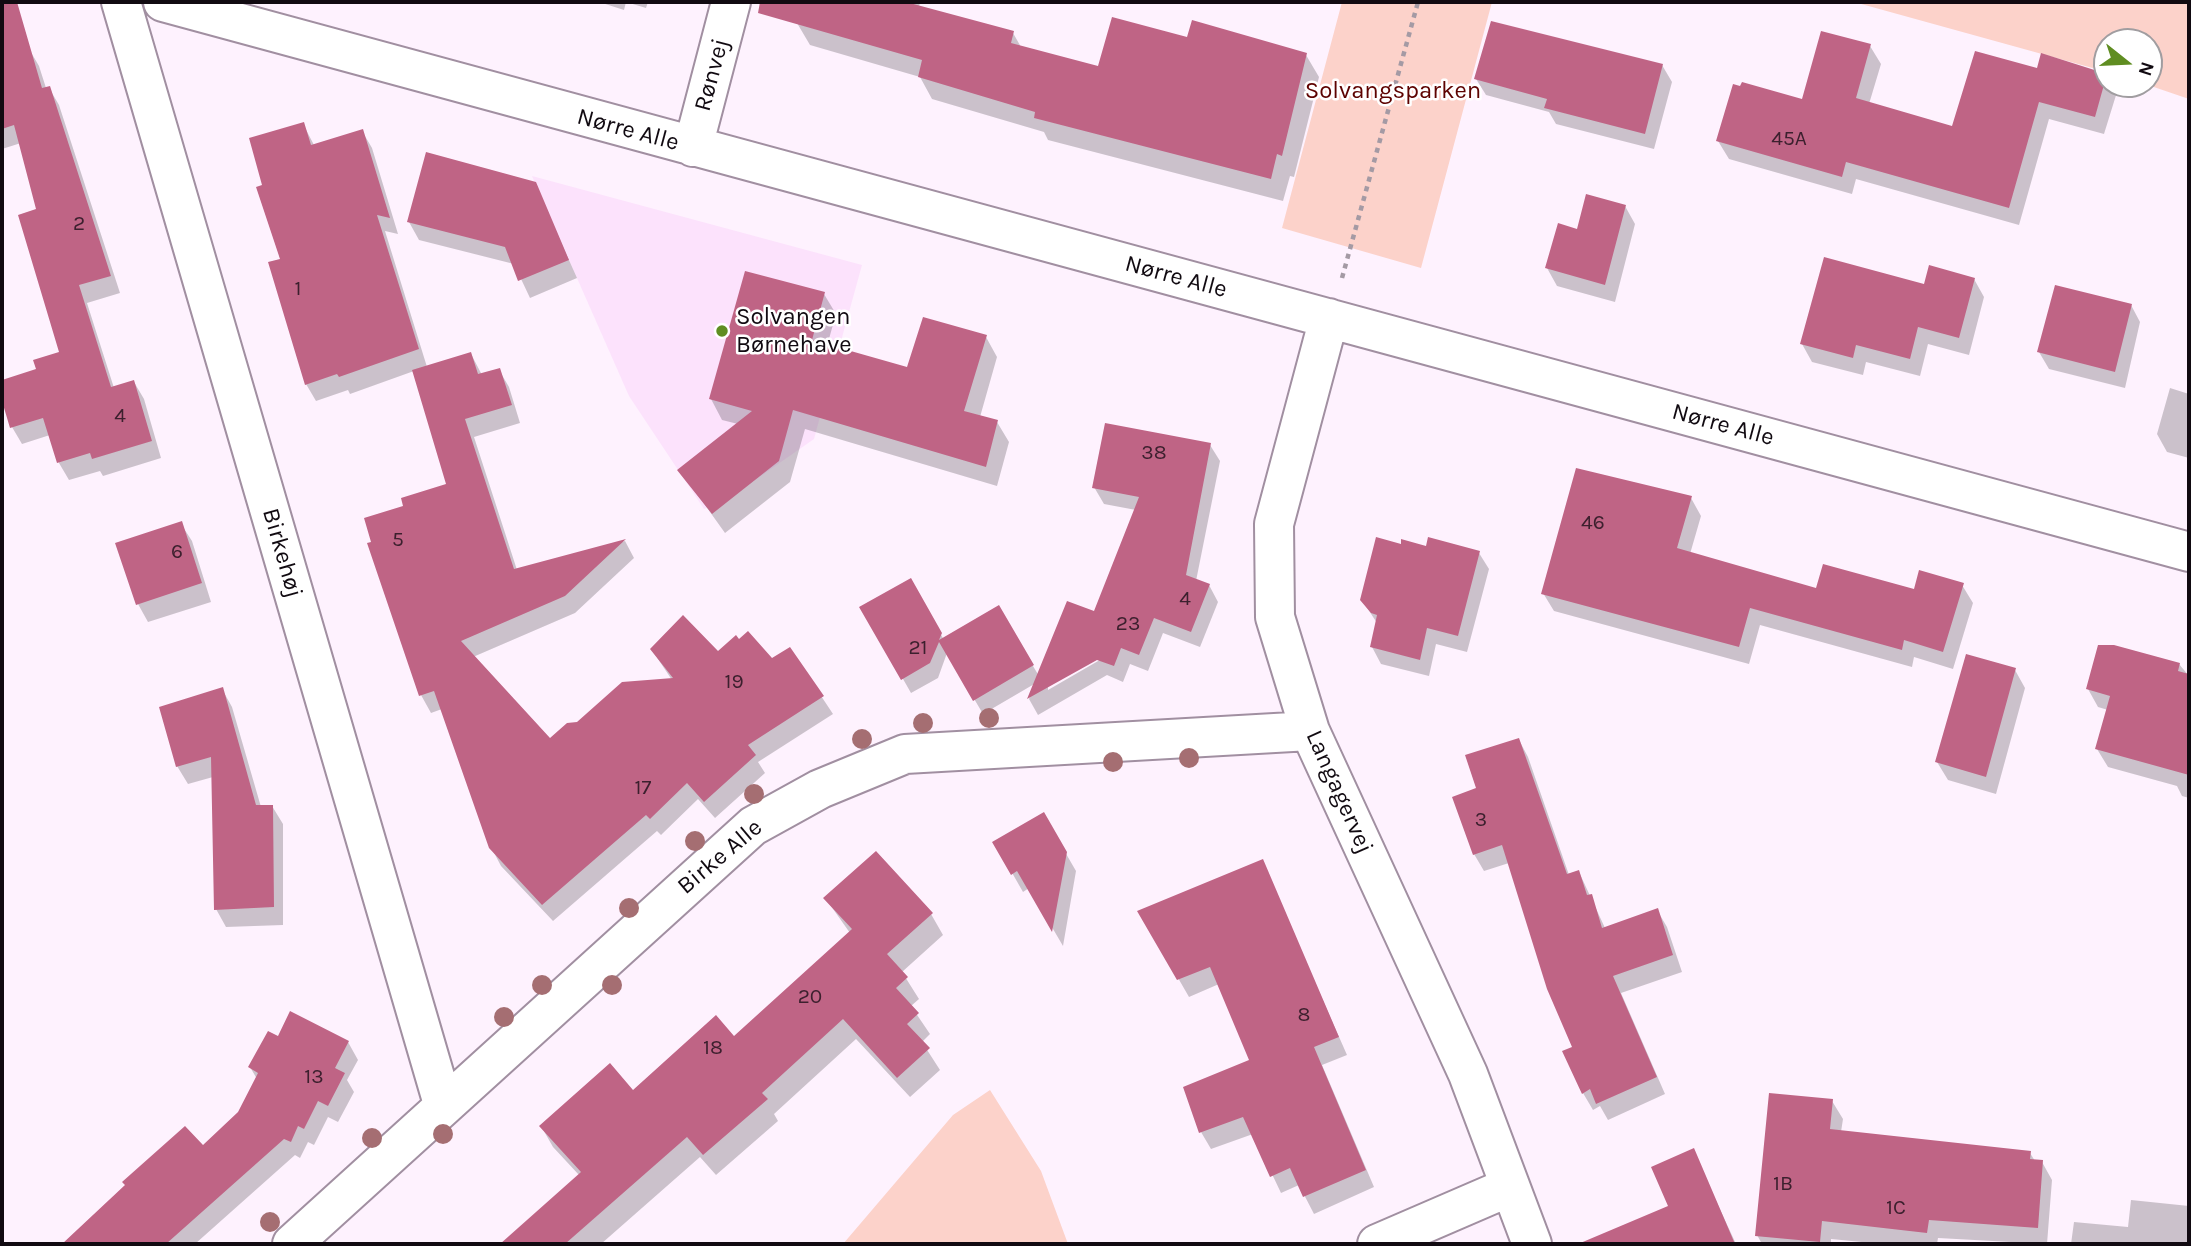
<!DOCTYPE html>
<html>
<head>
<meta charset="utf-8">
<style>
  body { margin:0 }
  #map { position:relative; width:2191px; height:1246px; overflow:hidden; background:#fef2fe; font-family:Karla,sans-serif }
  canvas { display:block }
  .frame { position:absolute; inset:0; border:4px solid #110a11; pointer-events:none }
  .north { position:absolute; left:2093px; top:28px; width:70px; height:70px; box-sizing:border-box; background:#fff; border:2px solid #a09da0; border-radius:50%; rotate:108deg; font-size:19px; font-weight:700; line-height:28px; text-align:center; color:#110a11 }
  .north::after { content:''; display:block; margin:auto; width:24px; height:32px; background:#5f8d21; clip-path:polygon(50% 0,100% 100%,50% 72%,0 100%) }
</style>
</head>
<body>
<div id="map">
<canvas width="2191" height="1246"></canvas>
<div class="frame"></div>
<div class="north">N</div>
</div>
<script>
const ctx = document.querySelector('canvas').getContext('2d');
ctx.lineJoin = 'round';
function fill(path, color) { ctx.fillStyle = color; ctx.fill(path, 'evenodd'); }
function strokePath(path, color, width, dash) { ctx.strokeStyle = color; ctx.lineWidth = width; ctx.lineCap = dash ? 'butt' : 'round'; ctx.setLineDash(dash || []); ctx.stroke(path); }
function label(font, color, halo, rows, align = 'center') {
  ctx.font = font + ' Karla,sans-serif'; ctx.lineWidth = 5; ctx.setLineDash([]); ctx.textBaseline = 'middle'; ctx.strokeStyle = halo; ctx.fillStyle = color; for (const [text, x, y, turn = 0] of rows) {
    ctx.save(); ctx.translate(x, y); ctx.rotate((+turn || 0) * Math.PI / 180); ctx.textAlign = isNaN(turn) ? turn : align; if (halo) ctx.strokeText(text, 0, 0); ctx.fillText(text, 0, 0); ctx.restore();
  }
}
fill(new Path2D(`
  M532,176L862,265L814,439L731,497L704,509L629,396Z`), '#fce2fc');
fill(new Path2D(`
  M1342,2H1492L1421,268L1282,228Z
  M1854,2H2189V99L2145,84H2149V42H2107V72Z
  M990,1090L1041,1171L1068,1244H843L953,1115Z`), '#fcd2ca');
fill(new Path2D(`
  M599,2H648L646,8L626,2L624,10Z
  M795,2H920L919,7L1013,33L1021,47L1099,69L1306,55L1319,77L1294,177L1290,176L1283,201L1048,140L1044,132L932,99L920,77L810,45L797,23L800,11Z
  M1870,46L1881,64L1869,104L1953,128L2106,74L2107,84H2112L2117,92L2104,134L2049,119L2019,225L1856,179L1852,194L1729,159L1718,141L1804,102Z
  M29,49L39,66L46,88H49L59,105L120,293L87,303L114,388L134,382L144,399L161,458L103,476L100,471L69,480L59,463L50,435L22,444L12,427L2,395V382L38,371L62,353L38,211L21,143L2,149V57Z
  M1662,65L1672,82L1654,149L1556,124L1549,112L1486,95L1476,79Z
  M303,124L314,145L362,131L372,148L398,234L385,231L427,367L471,354L482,375L499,370L509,387L520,423L474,437L517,570L625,541L634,558L575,613L473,657L549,741L577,724L672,680L652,650L772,660L790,649L833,714L758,762L765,773L715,818L698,799L661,835L657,831L553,921L501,866L491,847L442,709L431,713L421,695L406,507L448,485L414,371L350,394L348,390L316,401L306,384L265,186Z
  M535,184L577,278L530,298L514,264L419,240L409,222Z
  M1625,206L1635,224L1615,302L1557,286L1547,268L1578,231Z
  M1974,279L1984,297L1969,355L1928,344L1920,376L1866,362L1863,375L1812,362L1802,344L1925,287Z
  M824,294L836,314L827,346L909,369L986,337L997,357L980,417L997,422L1009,442L997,486L805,429L790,482L725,533L680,470L738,424L722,420L711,399Z
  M2131,305L2140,322L2125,388L2049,369L2039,352Z
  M2170,388L2189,394V458L2167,452L2157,434Z
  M1210,445L1220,461L1196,581L1209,585L1218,602L1200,647L1163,633L1148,671L1130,664L1123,682L1107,675L1038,715L1029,699L1036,683L983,714L947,653L938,678L911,693L862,607L910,580L944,640L998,608L1039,676L1095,613L1136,510L1104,504L1094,487ZM1104,654L1105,657L1048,690V686Z
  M1691,498L1701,516L1690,554L1817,590L1915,591L1962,585L1973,603L1953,669L1914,657L1912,667L1760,625L1749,664L1554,611L1543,593Z
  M181,524L192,541L211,602L148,622L138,604Z
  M1402,546L1479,553L1489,569L1467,652L1436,644L1429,676L1381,664L1372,647L1377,623L1362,600Z
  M2179,664L2189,676V798L2182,796L2177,786L2108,767L2097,749L2108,710L2098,707L2088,689Z
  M2015,670L2025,688L1996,794L1948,780L1937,762Z
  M222,689L232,707L261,807L272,806L283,824V925L226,927L216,909L213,777L188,784L177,766Z
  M1519,740L1528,757L1569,875L1579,872L1605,928L1657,910L1667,927L1682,972L1621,993L1665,1094L1608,1120L1600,1106L1593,1110L1583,1093L1574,1048L1509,863L1484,871L1474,854L1479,790Z
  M1043,814L1076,871L1063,946L1029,888L1023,892L995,843Z
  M1262,862L1347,1055L1322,1065L1374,1187L1314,1214L1299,1185L1281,1193L1253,1134L1211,1149L1201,1132L1251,1061L1219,984L1189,997L1140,912Z
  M826,899L931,914L943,935L902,972L919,999L911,1006L930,1034L922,1042L940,1070L910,1097L856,1039L774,1114L778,1121L716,1175L700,1157L601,1244H503L579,1175L553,1147L541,1126L633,1092L734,1039L850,933Z
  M279,1039L348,1042L358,1060L347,1080L354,1092L338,1122L328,1117L314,1145L308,1142L300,1158L295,1155L195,1244H73L70,1239L203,1147L239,1114L257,1079L250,1067Z
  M1832,1101L1843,1119L1841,1132L2030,1153L2035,1161L2042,1162L2052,1180L2047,1244L1938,1238L1937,1244H1882L1831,1239V1244H1762L1757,1235Z
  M1693,1151L1736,1244H1611L1607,1234L1670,1207Z
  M2131,1200L2189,1206V1244H2071L2074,1222L2128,1227Z`), '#0003');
fill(new Path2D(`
  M2,2H17L42,88L50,86L111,276L79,285L111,387L134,380L152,441L92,459L90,453L57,463L43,418L10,428L2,401V380L36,369L33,360L59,352L18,215L36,209L14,125L2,129Z
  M760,2H906L1014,31L1011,43L1098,66L1112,17L1187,37L1192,20L1307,53L1282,156L1277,154L1271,179L1034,118L1035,112L918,77L922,60L758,13Z
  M1491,21L1663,64L1645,134L1544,108L1547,99L1474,79Z
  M1821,31L1871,44L1856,98L1952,126L1975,51L2037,68L2041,53L2107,74L2095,117L2039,102L2009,208L1846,162L1842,177L1716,141L1733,84L1740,86L1742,82L1802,99Z
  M304,122L311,145L363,129L390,218L377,215L419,349L339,377L337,374L305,385L268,262L280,259L256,187L262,185L249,138Z
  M426,152L536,182L569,260L518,281L505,247L407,222Z
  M1586,194L1626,205L1605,285L1545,268L1558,223L1577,229Z
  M1824,257L1924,284L1929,265L1975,278L1959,338L1918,327L1910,359L1856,345L1853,358L1800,344Z
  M745,271L825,292L812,340L907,367L923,317L987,335L964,411L998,420L986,467L793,410L779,461L712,514L677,470L752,411L709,399Z
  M2055,285L2132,304L2115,372L2037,352Z
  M471,352L478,374L500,368L512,405L465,419L514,569L626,539L565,596L461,641L550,738L567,723L577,722L622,682L673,678L650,649L683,615L718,651L736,635L739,639L748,631L772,658L790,647L824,696L748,745L756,755L704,802L687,783L650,819L646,815L542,905L489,848L434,691L419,696L367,543L371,542L364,518L403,506L401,498L446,484L412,370Z
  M1105,423L1211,443L1186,575L1210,584L1191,632L1154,618L1139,655L1121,648L1114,666L1097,660L1027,699L1067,601L1094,611L1139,497L1092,488Z
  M1576,468L1692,496L1677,548L1816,588L1823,564L1914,589L1919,570L1964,583L1943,652L1904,640L1902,650L1750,608L1739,647L1541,594Z
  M182,521L202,583L136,605L115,543Z
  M1376,537L1401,544V539L1426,546L1428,537L1480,551L1458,636L1427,628L1420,660L1370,647L1377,615L1371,613L1360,600Z
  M911,578L942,633L939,640L999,605L1034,665L973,701L939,642L930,663L901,680L859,607Z
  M2098,645H2114L2180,663L2178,671L2189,674V775L2095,749L2110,696L2086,689Z
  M1966,654L2016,668L1986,777L1935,762Z
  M223,687L256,805H273L274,907L214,910L211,757L176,767L159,707Z
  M1519,738L1567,874L1579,870L1587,895L1592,894L1602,928L1658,908L1673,955L1613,976L1657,1077L1596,1104L1590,1089L1582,1094L1562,1051L1572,1047L1547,989L1502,845L1473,855L1452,797L1476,788L1465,755Z
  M1044,812L1067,852L1052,932L1017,871L1011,875L992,842Z
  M876,851L933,913L887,954L908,977L896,988L919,1013L907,1024L930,1048L897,1078L843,1019L762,1093L768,1099L703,1155L687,1137L565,1244H500L581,1172L539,1126L610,1063L633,1090L716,1015L734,1036L852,929L823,898Z
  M1263,859L1339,1037L1314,1047L1366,1170L1303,1197L1290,1168L1270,1177L1243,1117L1199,1133L1183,1087L1249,1060L1210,967L1177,980L1137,911Z
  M290,1011L349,1041L335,1068L345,1073L328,1106L318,1101L304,1129L298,1126L291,1142L284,1139L166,1244H62L125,1185L122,1182L185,1126L203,1145L238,1112L258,1073L248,1067L268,1031L278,1036Z
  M1769,1093L1833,1099L1830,1129L2031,1151L2030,1159L2043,1160L2038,1228L1929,1220L1927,1233L1822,1221L1820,1242L1755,1236Z
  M1694,1148L1735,1244H1578L1668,1206L1651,1167Z`), '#bf6485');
const minor = new Path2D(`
  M121,2L443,1104
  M163,2L2189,552
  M693,147L731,2
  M1329,318L1274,524L1275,617L1310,731L1468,1074L1532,1244
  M292,1244L753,826L820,789L905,754L1310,731
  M1377,1244L1509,1187`);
strokePath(minor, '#a18fa1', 42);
strokePath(new Path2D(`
  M1342,278L1418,2`), '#a49aa4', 4.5, [5, 5]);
strokePath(minor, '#fff', 38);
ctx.fillStyle = '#a56e72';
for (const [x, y] of [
  [989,718],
  [923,723],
  [862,739],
  [1189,758],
  [1113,762],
  [754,794],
  [695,841],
  [629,908],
  [542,985],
  [612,985],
  [504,1017],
  [443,1134],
  [372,1138],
  [270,1222]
]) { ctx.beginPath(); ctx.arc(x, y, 10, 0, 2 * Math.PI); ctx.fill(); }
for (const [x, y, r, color] of [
  [722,331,7,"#5f8d21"]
]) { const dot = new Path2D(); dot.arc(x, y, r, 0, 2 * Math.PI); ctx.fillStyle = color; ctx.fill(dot); strokePath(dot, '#fff', 2.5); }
label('21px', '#3c202e', null, [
  ["45A",1789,139],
  ["2",79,224],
  ["1",298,289],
  ["4",120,416],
  ["38",1154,453],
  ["46",1593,523],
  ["5",398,540],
  ["6",177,552],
  ["4",1185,599],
  ["23",1128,624],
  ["21",918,648],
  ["19",734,682],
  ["17",643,788],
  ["3",1481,820],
  ["20",810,997],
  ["8",1304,1015],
  ["18",713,1048],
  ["13",314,1077],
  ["1B",1783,1184],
  ["1C",1896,1208]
]);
label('24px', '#110a11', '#fff', [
  ["Rønvej",712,75,-75],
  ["Nørre Alle",628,130,15],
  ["Nørre Alle",1176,277,15],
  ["Nørre Alle",1723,425,15],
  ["Birkehøj",282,553,74],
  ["Langagervej",1339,792,66],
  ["Birke Alle",720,857,-40]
]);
label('24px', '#5d0200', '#fff', [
  ["Solvangsparken",1393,91]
]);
label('24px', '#110a11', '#fff', [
  ["Solvangen",736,317],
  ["Børnehave",736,345]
], 'left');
</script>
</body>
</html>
